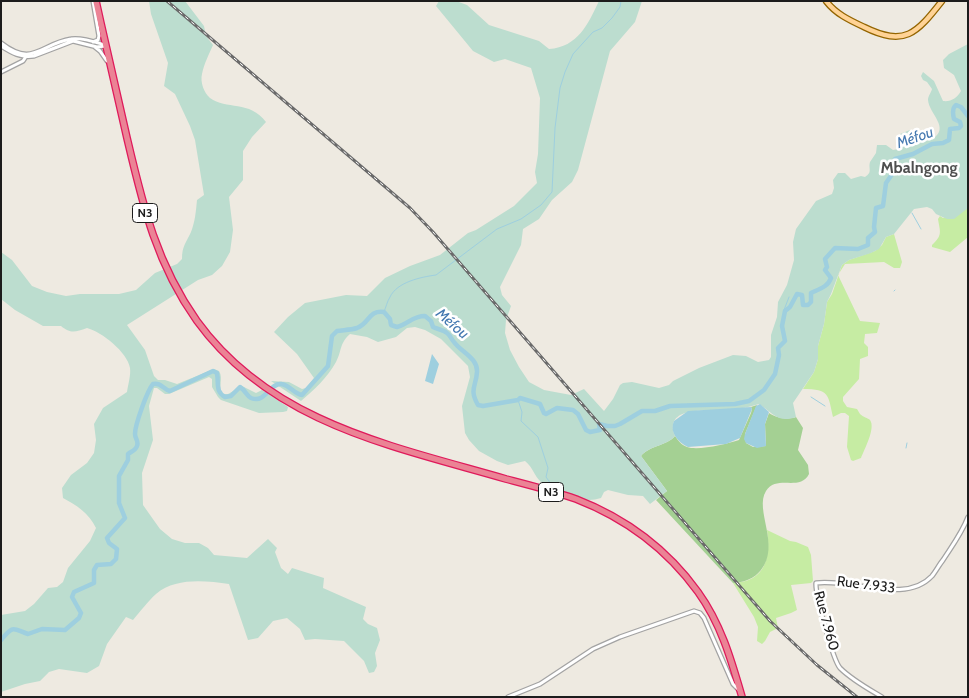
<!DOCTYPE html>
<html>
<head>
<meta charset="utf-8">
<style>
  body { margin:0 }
  #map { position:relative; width:969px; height:698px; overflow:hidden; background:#eeeae1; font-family:Cabin,sans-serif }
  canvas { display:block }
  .frame { position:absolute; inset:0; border:2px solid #1c1c1c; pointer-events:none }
</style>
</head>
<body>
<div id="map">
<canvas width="969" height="698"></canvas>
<div class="frame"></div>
</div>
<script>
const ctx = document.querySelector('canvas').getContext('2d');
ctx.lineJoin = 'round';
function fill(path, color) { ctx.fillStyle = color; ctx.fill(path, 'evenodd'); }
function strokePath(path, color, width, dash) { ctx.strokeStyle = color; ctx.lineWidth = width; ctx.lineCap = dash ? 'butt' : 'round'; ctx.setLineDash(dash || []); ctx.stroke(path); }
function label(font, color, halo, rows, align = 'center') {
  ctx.font = font + ' Cabin,sans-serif'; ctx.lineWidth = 5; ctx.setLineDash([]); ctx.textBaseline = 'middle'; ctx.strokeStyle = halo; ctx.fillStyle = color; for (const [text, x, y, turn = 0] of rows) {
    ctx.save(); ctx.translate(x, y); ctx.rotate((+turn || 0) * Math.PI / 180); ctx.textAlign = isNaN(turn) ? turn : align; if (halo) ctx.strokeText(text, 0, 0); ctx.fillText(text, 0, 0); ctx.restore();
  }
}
fill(new Path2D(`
  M968,208V237L950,252L932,247V245C943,235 940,232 938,219L940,216L943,218Z
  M894,234L902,262L900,268H894L884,262L845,264L838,275L860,321L880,323L877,333L865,334L864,343L868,347V356L860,359L859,379L843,397V401L847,407L857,409L860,414C863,417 868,418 870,420C876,428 864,450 861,458L853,461L851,460L847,447L849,416L845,413H841L833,417C828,395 830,389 803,389L814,372L818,359V346L824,324L827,302L832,294L842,265L849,260L875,251L882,245L886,237Z
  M767,530L790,541L796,542L808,547L811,555L813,581L811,583L791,585L797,610L791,613L776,618L778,628L770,632L765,641L762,644L757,641L758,627L754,617L733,583C766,582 771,556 767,530Z`), '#c6eca3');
fill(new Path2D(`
  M757,405L745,434L746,443L753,447L766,446L765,424L769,413C776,418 788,420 796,417L803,428L798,450L808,465L809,474C800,492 777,474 766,491C754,510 781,545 761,570C755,578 743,583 733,583L656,500L667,491L641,456C650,445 667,446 675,436C678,440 681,445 687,447C698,451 727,444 739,440L751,413L752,409L751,407Z`), '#a4d093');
fill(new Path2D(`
  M149,1H185L204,26L206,36L213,45C209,54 204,64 202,74C200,82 204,93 210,98C226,110 250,100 266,122L252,137L243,151V180L229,197L233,230L230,252L222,266L212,275L198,280L127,325L145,350L154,376L158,380H165L177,384L214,369L219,371C224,379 217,387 223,394H228L242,386L256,393L262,390L288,407L287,411L283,412L259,413L221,400L218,397L212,387V379L209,377L169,394H165L157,388H154L149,406L153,440L142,473L143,505L160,529L172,539L185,543H199L208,548L214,555L247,558L268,539L277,548L275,552L281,568L288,574L292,568L324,578L323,588L366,607L363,619L368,624L377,628L380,640L375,653L377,666L374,672L369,673L364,661L344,641L315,639L305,640L300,629L287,618L273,621L258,638L248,640L229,584C206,581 176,577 156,594C148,601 140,612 133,620L126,617L107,644L99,666L87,673L59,669L49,672L40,681L25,684L1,692V615L25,611L34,604L48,588L57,587L63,582L68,568L90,541L96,528C89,513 76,505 63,498L62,488L71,475L87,463L94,453L96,440L94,424L103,408L127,392C128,385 131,375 130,368C127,352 102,332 87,328C75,332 71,334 61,326H43L15,310L1,299V252L12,260L32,286L47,292L66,296L80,294H119L136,290L155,273L177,264L182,259C182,246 186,243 191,232C195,222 196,211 197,200L204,195L195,140L190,126L175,94L164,86L168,63L151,14Z
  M439,1H456L467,5L489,25L539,41L549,49C578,47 588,24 599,1H642L635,22L610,51L578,170L572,182L552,200L539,219L523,229L521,245L500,287L502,295L511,306L506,320L505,333L510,350L519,367L529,382L544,390L571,395L584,389L604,411L613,399L620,385L623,383L632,382L659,388L669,385L673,381L699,368L733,355L746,356L758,362L769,360L771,357V335L777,317L778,302L787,285L794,260L793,242L796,229L816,201L832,194L834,188L833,180L838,173H845L851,179L861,176L865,177C873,172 868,169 870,162L876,153L877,145H886L893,150L898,149L902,144L900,134L910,130L914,132L916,138C921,140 927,142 932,139C951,128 929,114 928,100C928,96 931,93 932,89L927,82L923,80L921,76L923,72L934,81L943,101C951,102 957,98 961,91L954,75L944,68L943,60L949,54L968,44V208L954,219H947L936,214L932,209L927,207L914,209L894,234L886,237L879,249L871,253L849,260L842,265L831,294L827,302L824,324L818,346V359L814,372L793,403L796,417C778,424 772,412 759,404C747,408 736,409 724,410C707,411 663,406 675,436C667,446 650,445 641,456L667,491L650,504L643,496L628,495L608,490L604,492L601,498C597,499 593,500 589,500C581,500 548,488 541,482C534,476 533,467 525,461L508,465L497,461L479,451L469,440L465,433L462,406L470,377L468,366L441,339L425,330L415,327L407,328L396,337L378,342L367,337L350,334C339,344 342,351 336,362C328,377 313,391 301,401L271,381L289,382L302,389L306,388L314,378L297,354L274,332L288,317L305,303L346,295L367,296L385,278L410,266L440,255L468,233L476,230L514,206L537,183L535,172L538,154L540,98L531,68L505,59L494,62L473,51L436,6Z`), '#bcddcf');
fill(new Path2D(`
  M432,354L439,364L433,384L425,381Z
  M760,404L769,412L765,424L766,446L757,448L746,443L744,439L745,434L756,406Z
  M751,407L752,409L740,438L726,444L688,447C678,442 669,432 674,421L688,411Z`), '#9ecfdf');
strokePath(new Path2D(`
  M912,213L921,229
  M894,291L895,290
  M784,310L789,297
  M384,312C386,307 387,302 390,297C397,282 421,277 436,275L497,229L521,219L541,205L552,192L555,128L560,88L565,72L573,54L593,32L602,28L612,18L620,7L621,1
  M811,397L825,406
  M518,400L522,412L521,421L538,437L548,468L546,477L554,488
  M906,448L907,443`), '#9ecfdf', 1);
strokePath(new Path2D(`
  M1,640C14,624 13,629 28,634L42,629L65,630L79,618L81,613L72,597L74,592L94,583V570L97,565L111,564L116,559L117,549L109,543L107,538L125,518L119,503V476L128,460V454C132,451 136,450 137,446C139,441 135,439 135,434C135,425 147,391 153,384C161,382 163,389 170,391L213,371L217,373C219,384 215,391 225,397L231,396L240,387C245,390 247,396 251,398C266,404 269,383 281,384C290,385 294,394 302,395L328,366L332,336L337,331C343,330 351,330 357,328C370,323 368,310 384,312L390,319L391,325L397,327C409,324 412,316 425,316L431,321L433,327C437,329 444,330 447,333C450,335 452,340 454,342C461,352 478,358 477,372C476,387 469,389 478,405L483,406L518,400L520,398L540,404L544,413L546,414L557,408L573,410L578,414L586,430L590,432L600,430L599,424L607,426H615L620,424L642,411H655L670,406L735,404L749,401L764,390L775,374L779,355L778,348L785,341L782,326L785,311L790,307L797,294L802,295L803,305H808L811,302V293C819,289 828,287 831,278L825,270L827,267L825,259L835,248L858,249L868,245V238L875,232L874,227L876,208L883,206L886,183L895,170V159L913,154L932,144L943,143L949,140L950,129L959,128L961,126L960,122L954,119C953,115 952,108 956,105L961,107L968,116`), '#9ecfdf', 4.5);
const minor = new Path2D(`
  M93,1L99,36L98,40L93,42
  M1,43C33,68 40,44 71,39C81,37 95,42 105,45
  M1,46C12,53 21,58 34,56L73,41L97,47L105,46
  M95,47L100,51L107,61
  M1,72L23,61L27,55
  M508,697L540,684L593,649L620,637L694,611L700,613L704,618L733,684L739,690
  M882,697C867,688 852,680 840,668C833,660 815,594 816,583C852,578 905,605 932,576C936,571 939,565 943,560C952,546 962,533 968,517`);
const major = new Path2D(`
  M826,1C836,14 849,20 864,27C905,47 916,34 942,1`);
const highway = new Path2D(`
  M96,1C106,47 117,93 127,138C143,206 156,263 197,321C271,423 392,446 506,479C529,485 553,491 576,499C625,518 667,549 698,592C721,624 731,659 742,697`);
strokePath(minor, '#a3a3a3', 5.5);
strokePath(major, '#946500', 7);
strokePath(highway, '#df1a5b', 8);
strokePath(minor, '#fff', 3);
strokePath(major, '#ffd395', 4.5);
strokePath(highway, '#eb8395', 5.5);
const rail = new Path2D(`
  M167,1L410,208L433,232L770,621L817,665L857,697`);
strokePath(rail, '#6a6a6a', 3);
strokePath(rail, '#fff', 1, [4]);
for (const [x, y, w] of [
  [145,213,25],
  [551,492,25]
]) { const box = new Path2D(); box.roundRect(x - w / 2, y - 9.5, w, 19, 4); ctx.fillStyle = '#fff'; ctx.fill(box); strokePath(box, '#1c1c1c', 1); }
label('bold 12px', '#1c1c1c', null, [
  ["N3",145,213],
  ["N3",551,492]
]);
label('14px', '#1c1c1c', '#fff', [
  ["Rue 7.933",866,585,7],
  ["Rue 7.960",826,621,75]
]);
label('italic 15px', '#4478b0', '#fff', [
  ["Méfou",915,138,-19],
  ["Méfou",452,324,41]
]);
label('bold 16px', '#4f4f4f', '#fff', [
  ["Mbalngong",919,168]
]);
</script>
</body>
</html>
